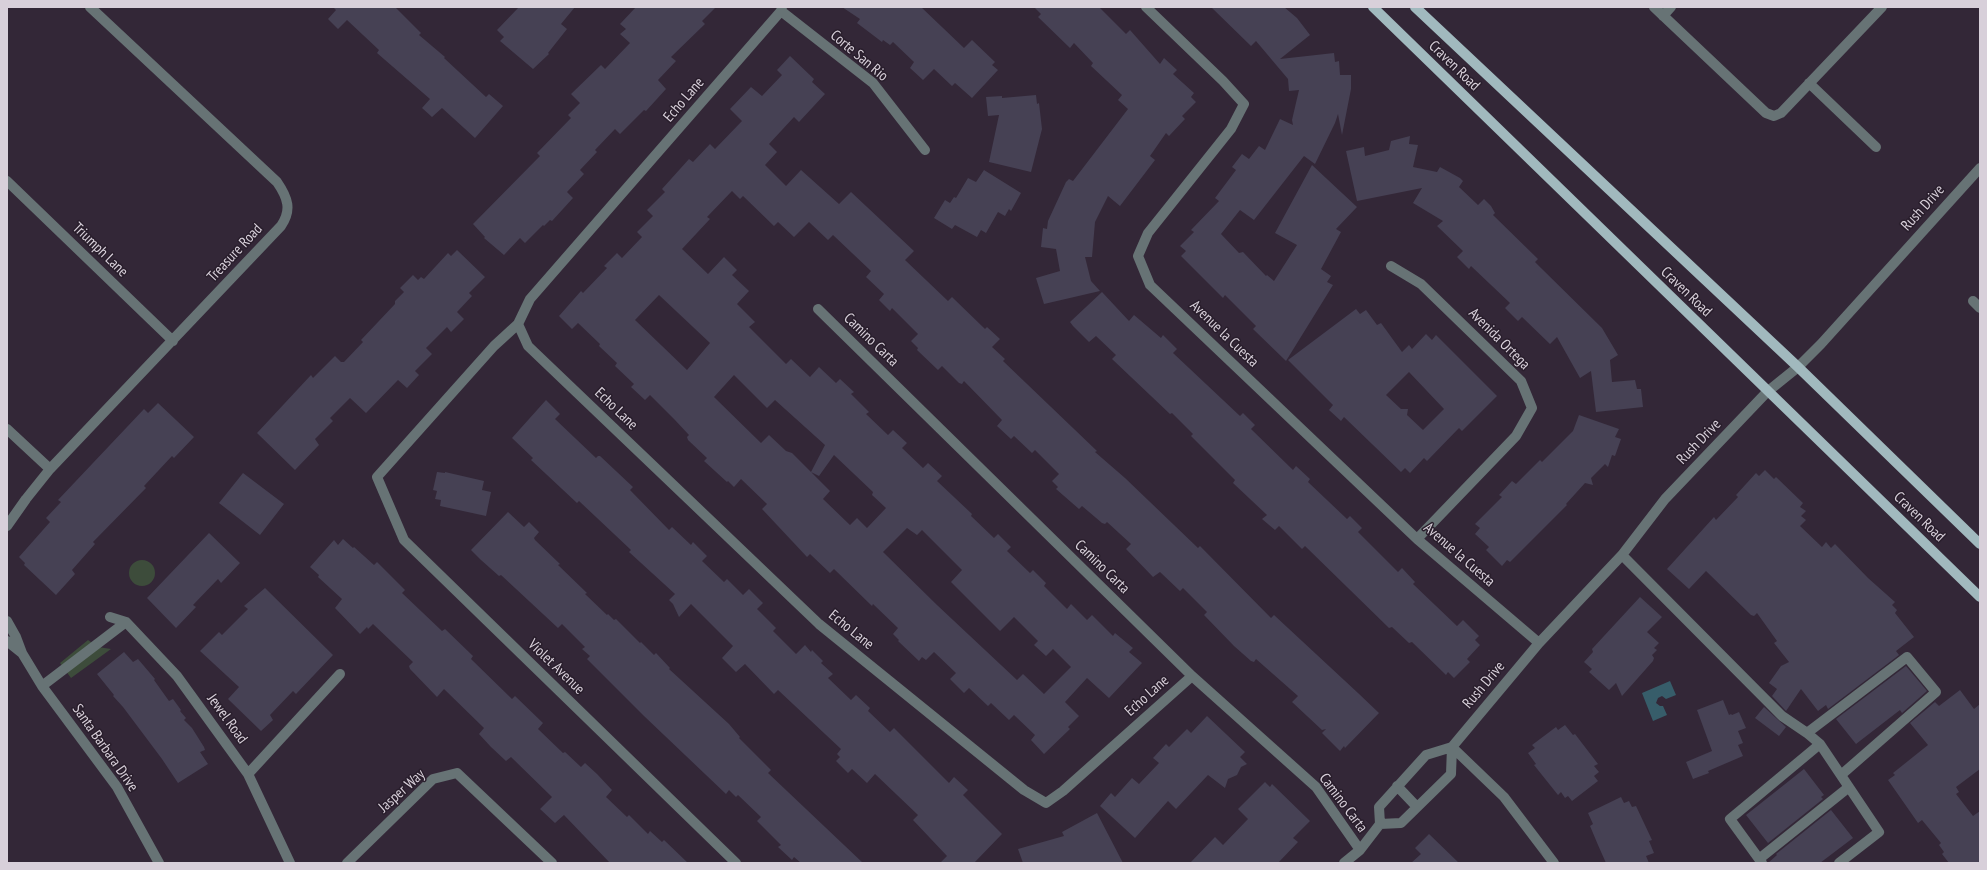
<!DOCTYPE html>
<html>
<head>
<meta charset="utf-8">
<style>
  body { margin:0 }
  #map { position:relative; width:1987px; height:870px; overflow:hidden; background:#332737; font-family:"PT Sans Narrow",sans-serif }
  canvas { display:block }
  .frame { position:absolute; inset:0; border:8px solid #d8d0da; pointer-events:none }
</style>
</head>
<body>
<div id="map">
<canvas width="1987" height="870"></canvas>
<div class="frame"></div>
</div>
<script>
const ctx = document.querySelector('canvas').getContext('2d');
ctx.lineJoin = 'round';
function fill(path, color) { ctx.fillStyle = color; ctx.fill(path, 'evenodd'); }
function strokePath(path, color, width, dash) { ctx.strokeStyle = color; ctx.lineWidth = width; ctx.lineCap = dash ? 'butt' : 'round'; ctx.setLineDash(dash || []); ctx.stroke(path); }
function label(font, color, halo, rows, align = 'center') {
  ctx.font = font + ' "PT Sans Narrow",sans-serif'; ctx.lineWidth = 3; ctx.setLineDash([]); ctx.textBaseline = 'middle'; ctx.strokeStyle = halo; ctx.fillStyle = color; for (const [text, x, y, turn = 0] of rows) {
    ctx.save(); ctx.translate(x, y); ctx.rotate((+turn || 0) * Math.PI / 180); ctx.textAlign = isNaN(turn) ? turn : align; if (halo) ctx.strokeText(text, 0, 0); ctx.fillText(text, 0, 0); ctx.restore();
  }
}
fill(new Path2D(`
  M129 573a13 13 0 1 1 26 0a13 13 0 1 1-26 0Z
  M88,640L98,647L111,649L71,678L60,663Z`), '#3d4c3b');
fill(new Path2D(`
  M1670,681L1676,695L1666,699L1662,696L1658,698L1656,703L1660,706H1663L1667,715L1653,721L1642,693Z`), '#375d6a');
fill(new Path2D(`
  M333,7H395L421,33L419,35L445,57L444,58L486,97L489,94L503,106L475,138L442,108L432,117L422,108L430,99L377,53L379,50L347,20L338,29L328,19L336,10Z
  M519,7H575L561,24L567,29L548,53L549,54L533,69L500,41L504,37L497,30Z
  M636,7H716L702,21L705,24L671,57L676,61L658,80L666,89L646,111L644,110L620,134L615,129L595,150L597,152L580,170L584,174L567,192L573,198L552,221L550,220L544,226L543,225L525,243L520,238L504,255L484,238L485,237L473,224L540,156L537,153L571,118L568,115L580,103L571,94L601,65L605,69L630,43L620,34L626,29L620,24Z
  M842,7H921L964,48L972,40L995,62L992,65L998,70L972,98L955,83L952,86L934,69L923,80L910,68L914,62L893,42L890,45L883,40L882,42L857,23L860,19Z
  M1034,7H1099L1126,34L1130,30L1160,64L1164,58L1177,70L1173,74L1194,93L1191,97L1196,102L1182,116L1185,119L1169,136L1166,133L1150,156L1155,160L1120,206L1108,196L1095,222L1092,257H1085L1091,281L1100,291L1044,304L1036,278L1060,271L1056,249L1041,247L1043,228L1047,229L1048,221L1066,182L1069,179L1073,181L1128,109L1118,100L1122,95L1091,66L1093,63L1074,43L1070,48L1038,17L1041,14Z
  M1211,7H1284L1297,18L1310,35L1280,59L1334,53L1335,62L1339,61L1340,75H1351V89L1342,135L1338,114L1335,123L1315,164L1304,156L1254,220L1240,210L1221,234L1239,253L1243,252L1266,276L1267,275L1274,281L1297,245L1275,233L1312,165L1357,207L1336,229L1341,232L1321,269L1331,276L1327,282L1333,285L1286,361L1253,329L1256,326L1225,295L1223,298L1181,256L1186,251L1180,246L1194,232L1191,230L1219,201L1215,198L1236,170L1232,167L1242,154L1249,159L1259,146L1265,150L1280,119L1293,125L1292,120L1299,90L1289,91L1288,79L1256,41L1251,46Z
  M790,56L814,79L812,82L825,94L799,122L794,117L769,144L777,152L765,165L786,186L801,170L839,204L851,192L914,251L905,260L948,301L952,297L985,329L987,327L1000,339L992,347L1005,359L1003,361L1097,451L1095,452L1125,478L1198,548L1200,546L1271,618L1274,615L1358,693L1379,713L1345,748L1344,746L1340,751L1322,733L1326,729L1322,730L1292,702L1298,696L1256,659L1254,662L1251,661L1234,646L1204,615L1207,612L1183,588L1180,591L1160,572L1153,577L1126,549L1131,544L1107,522L1105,524L1102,523L1082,506L1079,509L1056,489L1058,487L1052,481L1059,474L1035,450L1032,453L1014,436L1011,439L997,426L1002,420L964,381L962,384L959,383L942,366L938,370L917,350L918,348L911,341L918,334L892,308L890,311L879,300L884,294L866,277L871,271L833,235L828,240L809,222L794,237L778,222L774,226L743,196L740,199L732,191L707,217L710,219L682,249L708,274L724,257L737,270L732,275L749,291L737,304L755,322L749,327L786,364L791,359L810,377L819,367L836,383L840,379L854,392L851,394L869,412L866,414L888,435L893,430L907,443L902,448L923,468L928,463L942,476L937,481L972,514L971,516L994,538L998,534L1011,547L1007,551L1030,573L1033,570L1046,583L1044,586L1067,609L1071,604L1087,620L1092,615L1113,636L1115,633L1133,648L1129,652L1142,663L1109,698L1087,678L1065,702L1079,716L1068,727L1070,729L1044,754L1031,740L1035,735L1014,715L1009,720L991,703L988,706L969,688L964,693L950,679L956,673L934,652L926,660L922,657L919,661L898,641L899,640L893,634L898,628L873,604L872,606L834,569L830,573L810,554L807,557L762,509L767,504L741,479L734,487L728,481L727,482L704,461L707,458L688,440L687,437L689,435L674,419L650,395L645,400L631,387L634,384L615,366L617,363L599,346L600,344L578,323L572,329L559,316L581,291L583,293L607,268L604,266L617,253L622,258L642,237L637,232L653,216L647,210L665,192L662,189L689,159L693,162L710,144L715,149L742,121L730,109L751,87L762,96L782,75L777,70ZM659,295L710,343L687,370L635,320ZM734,375L767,408L775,400L825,445L811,472L819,476L834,455L873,492L872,495L886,508L867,528L857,518L850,525L823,499L830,491L792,453L786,451L769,435L761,443L714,397ZM907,528L917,535L922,530L962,570L951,582L1000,631L1014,617L1038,641L1034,645L1046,656L1053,649L1071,667L1044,694L1023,674L1017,680L937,605L883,552Z
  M1036,95L1037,104L1039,103L1042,129L1031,172L989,162L999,115L988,116L986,97L1002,96V98Z
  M1410,136L1409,144L1418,145L1413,167L1437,172L1440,167L1460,178L1463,181L1459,187L1478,205L1484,199L1491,206L1495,213L1493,215L1538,259L1535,262L1541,268L1602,328L1618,355L1610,360L1612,382L1635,380L1637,389H1641L1643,407L1596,412L1591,371L1580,378L1557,337L1550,344L1522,317L1518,321L1505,308L1510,303L1471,266L1469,269L1457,257L1463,251L1437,226L1443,221L1413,203L1422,188L1357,201L1346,151L1364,147L1365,156L1389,150L1391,141Z
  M984,170L1021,193L1011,211L1009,209L1005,216L998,212L986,233L981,230L977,237L955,225L952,229L934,218L945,200L950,203L954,197L956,198L968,178L976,182Z
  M457,250L485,277L469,293L472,296L457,312L464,319L451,332L447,327L426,348L432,354L415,371L419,375L407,388L398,380L366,413L350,398L330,418L333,421L315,439L319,445L295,470L257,433L311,375L313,378L335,356L341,362H344L363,342L361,340L395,304V301L404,292L400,288L413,275L418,280L421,277L424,279L448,253L451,256Z
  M1102,292L1129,321L1134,315L1161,338L1163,335L1177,349L1173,353L1240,416L1243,413L1255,425L1251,429L1293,470L1296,466L1310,479L1308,482L1347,519L1350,516L1362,528L1358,532L1398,572L1402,568L1415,582L1413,584L1457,626L1463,620L1479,636L1475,640L1480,645L1467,659L1470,662L1454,678L1448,672L1446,675L1412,642L1409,643L1392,627L1389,628L1305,546L1302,549L1279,526L1275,530L1262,519L1267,515L1233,483L1235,480L1191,436L1193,434L1172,413L1170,414L1112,359L1116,355L1096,336L1089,342L1073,326L1070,322Z
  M1356,309L1360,314L1366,310L1377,325L1381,323L1402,352L1409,345L1412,349L1426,334L1432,340L1436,335L1497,396L1462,431L1459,428L1427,461L1424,458L1410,473L1405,468L1401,472L1344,417L1341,421L1329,410L1333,405L1288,360ZM1409,372L1444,409L1423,430L1407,415L1408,409H1401L1386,395Z
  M546,400L560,414L555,419L596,458L598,456H600L633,487L630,490L669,530L672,527L691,545L693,542L707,556L702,561L724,582L727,579L743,595L749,589L763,603L757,609L776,628L773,631L796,654L805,645L811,652L812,650L823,661L821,663L833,674L828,678L851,700L856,695L870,708L868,711L890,732L894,728L949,783L954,777L968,790L963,795L1002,834L974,863H940L947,856L913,820L918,815L875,774L867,783L852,769L848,773L836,761L840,757L837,754L841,749L778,690L774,694L745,664L736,672L722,658L733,646L691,604L679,617L673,604L669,600L675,594L629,552L631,550L579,501L577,503L531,460L533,458L512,438Z
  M158,403L194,437L174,458L172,456L144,486L146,488L93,542L95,544L72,570L75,574L56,595L24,565L25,563L19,557L50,522L46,518L61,502L58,500L144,409L148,413Z
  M1579,415L1619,429L1615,437L1621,439L1615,456L1612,455L1608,467L1605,464L1591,478L1593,485L1585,483L1566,504L1567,505L1510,562L1507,560L1502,566L1486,550L1489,547L1475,534L1480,528L1475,524L1502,497L1499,495L1512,481L1516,484L1540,460L1542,462L1573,431Z
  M1765,470L1774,479L1776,477L1803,503L1800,507L1806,511L1801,516L1806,520L1800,526L1822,547L1826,542L1831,548L1835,544L1868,578L1895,602L1892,605L1897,610L1895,613L1914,637L1896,651L1899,655L1828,709L1826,705L1818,711L1801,689L1786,711L1772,696L1777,689L1769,683L1781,666L1789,662L1774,643L1777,641L1757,613L1754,616L1751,615L1706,571L1689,589L1667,569L1714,517L1716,520L1738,497L1736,495L1756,473L1759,476Z
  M437,472L445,473V472L484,481L482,490L491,492L486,516L440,506L441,500L435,499L437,491L433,490Z
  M243,473L284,504L260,535L219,503Z
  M508,512L524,527L529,522L539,532L534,538L535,540L560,564L558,565L587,593L585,594L607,615L608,614L614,620L616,619L640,643L641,642L654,655L656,653L670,668L669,669L729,724L740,737L739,738L771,770L768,773L863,863H801L794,857L792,860L778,847L781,845L757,821L761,817L738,795L736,797L729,790L726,794L644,716L587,659L590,656L582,649L585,647L562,624L558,628L501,575L499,576L481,560L471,550Z
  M209,533L240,563L221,583L218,579L193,605L196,607L176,628L147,598Z
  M343,539L353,548L354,547L374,565L377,562L405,590L402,593L442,631L445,629L473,656L471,659L512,699L515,696L543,723L538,729L563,753L565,752L581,767L585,763L597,774L612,790L606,797L627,817L629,815L648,834L650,831L662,842L664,840L688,863H610L564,815L555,823L540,809L552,797L511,757L506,761L491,747L479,734L484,728L444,689L437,697L410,669L409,666L413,662L373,624L368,629L367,627L360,634L335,608L342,599L318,577L319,575L310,567L334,540L338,545Z
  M265,588L333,655L296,694L293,691L270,715L273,720L261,731L228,699L239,687L200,651L219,632L222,635L248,609L244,606Z
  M1640,597L1662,617L1647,632L1659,643L1654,648L1657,650L1652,655L1654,658L1653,661L1622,696L1616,683L1609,690L1589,672L1592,669L1584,662L1593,652L1592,649Z
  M124,652L133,662L138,659L155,679L154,680L169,701L173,699L181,710L180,711L186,718L184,720L192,728L204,747L205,750L200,752L208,764L178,783L162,759L123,707L113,696L114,695L97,674Z
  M1906,666L1927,691L1902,713L1900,710L1856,744L1836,719Z
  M1960,690L1974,709L1980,704V769L1956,787L1959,792L1956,794L1973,816L1980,811V863H1949L1942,854L1944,852L1939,845L1941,843L1922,820L1918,823L1888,780L1895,775L1893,773L1928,745L1910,723L1935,702L1939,706Z
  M1723,700L1729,715L1731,714L1732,715L1739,712L1746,728L1738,731L1743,743L1738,745L1743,756L1708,771L1709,773L1693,779L1686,762L1712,751L1697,710Z
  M1764,707L1786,727L1779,736L1755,718Z
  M1207,716L1245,752L1240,757L1247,764L1241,767L1237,775L1228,779L1225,788L1208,775L1176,809L1168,801L1135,838L1100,806L1111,793L1115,797L1132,778L1139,784L1159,763L1153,758L1166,744L1169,747L1187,729L1191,733Z
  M1565,725L1573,735L1575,734L1598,764L1594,766L1599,772L1594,776L1598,781L1572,801L1568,796L1565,798L1561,792L1558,795L1534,765L1536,764L1528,753L1535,748L1532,745L1556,727L1558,730Z
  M1804,769L1824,795L1821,797L1823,799L1768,843L1746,815Z
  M1265,782L1270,787L1272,784L1310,821L1293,838L1298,842L1278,863H1190L1215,837L1223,845L1248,819L1238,809Z
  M1621,797L1624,803L1629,801L1632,807L1636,806L1652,840L1649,841L1654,853L1646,856L1649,863H1606L1598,845L1590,826L1593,824L1588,813Z
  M1831,810L1853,838L1820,863H1768L1777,855L1776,854Z
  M1097,813L1123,863H1023L1018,849L1064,836L1062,832Z
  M1429,834L1459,863H1411L1421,854L1415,848Z`), '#464154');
strokePath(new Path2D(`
  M1146,7L1223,81L1244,104L1231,129L1148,233L1138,256L1150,285L1417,539L1539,643
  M1654,7L1766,113L1774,116L1781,113L1882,7
  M781,11L873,83L925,150
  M1663,16L1671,7
  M1809,83L1876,147
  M7,181L173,341
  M1391,266L1421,284L1521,381L1532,408L1516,436L1417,539
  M1973,301L1980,308
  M818,309L1192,676L1316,787L1360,850
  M518,324L528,346L819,624L1024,790L1046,803L1063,791L1192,676
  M7,429L50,469
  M7,526L26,499L50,469L281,226C292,210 288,198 277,182L90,7
  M1622,555L1782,716L1807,733L1820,744L1879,832L1839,863
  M110,617L126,622L177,676L248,774L290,863
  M7,621L16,637L22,653L7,641
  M22,653L42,686L117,787L159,863
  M42,686L126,622
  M1807,733L1907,657L1936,692L1841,775
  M1452,747L1504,797L1554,863
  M248,774L340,674
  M1397,786L1417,807
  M1380,824L1401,823L1451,774L1452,747
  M1759,859L1849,787
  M347,863L433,779L457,773L552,863
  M736,863L404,540L377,477L494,346L518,324L530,299L781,11L782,7
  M1344,863L1360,850L1380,824L1379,807L1426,755L1452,747L1539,643L1622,555L1665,499L1767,392L1798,367L1821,344L1980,168
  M1762,863L1730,819L1820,744`), '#677375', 10);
strokePath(new Path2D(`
  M1373,7L1980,597
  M1415,7L1798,367L1980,544`), '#a1b9be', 10);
label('15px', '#d8d0da', '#291e2c', [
  ["Corte San Rio",859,56,40],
  ["Craven Road",1454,66,44],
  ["Echo Lane",684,100,-49],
  ["Rush Drive",1923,208,-48],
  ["Triumph Lane",100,250,44],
  ["Treasure Road",235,253,-47],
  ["Craven Road",1686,292,44],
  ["Avenue la Cuesta",1224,334,44],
  ["Avenida Ortega",1499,339,45],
  ["Camino Carta",871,340,44],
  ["Echo Lane",616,409,44],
  ["Rush Drive",1699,442,-46],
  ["Craven Road",1919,517,44],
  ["Avenue la Cuesta",1459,555,41],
  ["Camino Carta",1102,567,44],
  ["Echo Lane",851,630,39],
  ["Violet Avenue",556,667,44],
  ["Rush Drive",1484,685,-50],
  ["Echo Lane",1147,696,-42],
  ["Jewel Road",227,719,54],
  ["Santa Barbara Drive",105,748,55],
  ["Jasper Way",402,791,-42],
  ["Camino Carta",1343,803,53]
]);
</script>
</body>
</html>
